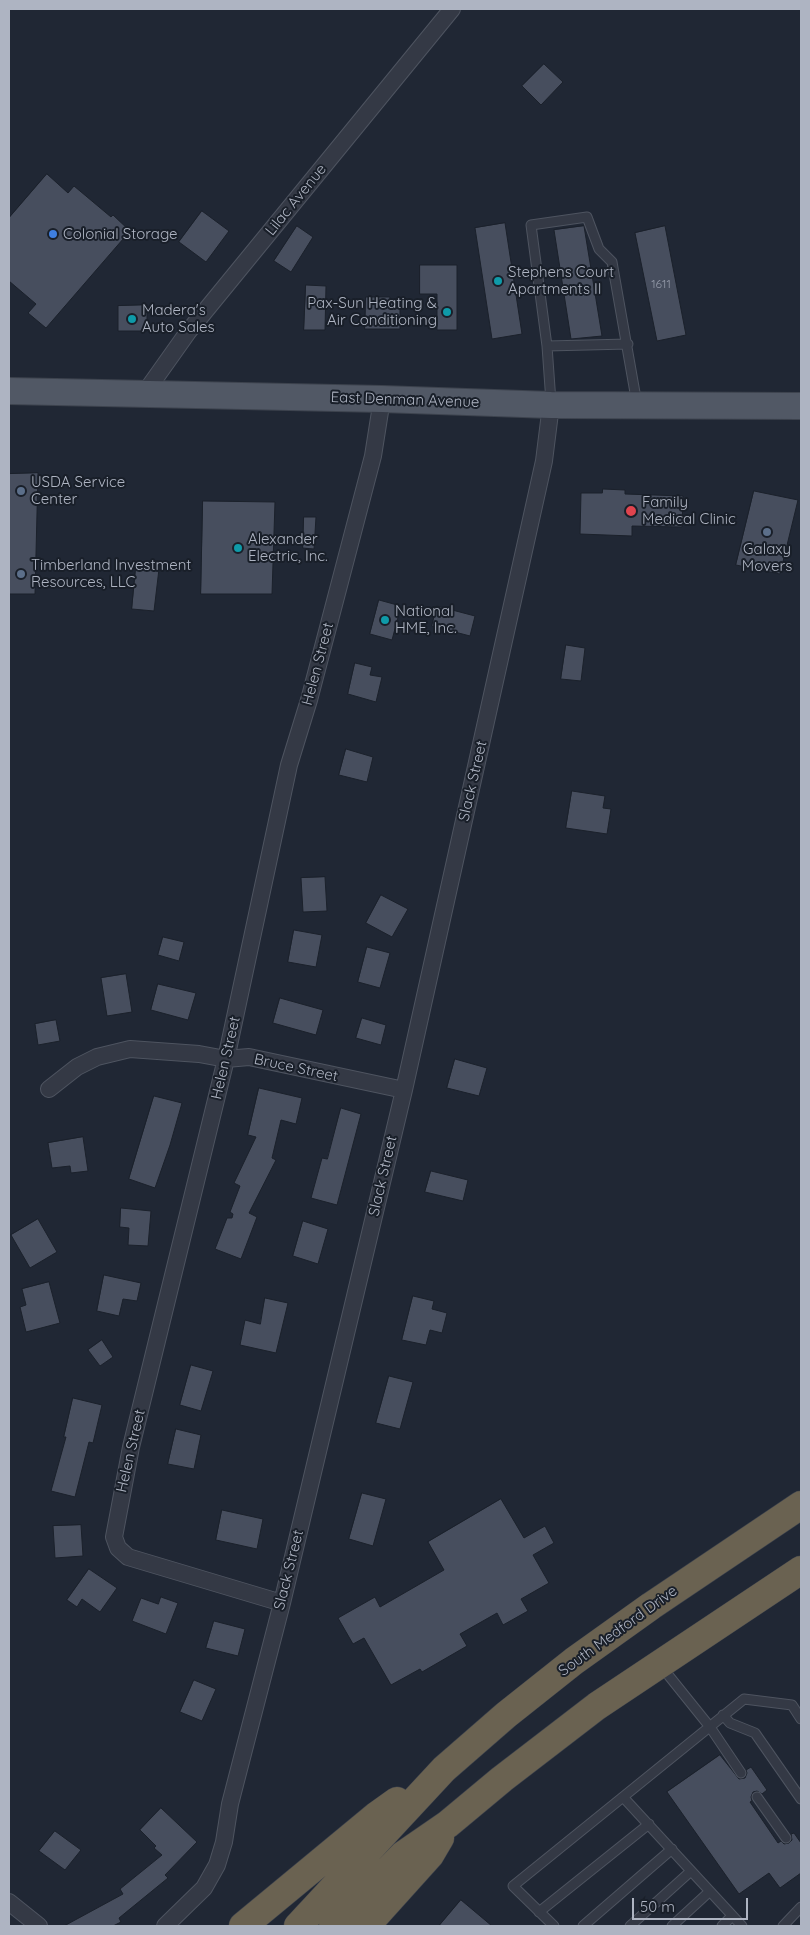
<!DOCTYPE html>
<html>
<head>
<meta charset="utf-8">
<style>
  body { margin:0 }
  #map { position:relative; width:810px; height:1935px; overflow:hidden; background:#202734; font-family:Quicksand,sans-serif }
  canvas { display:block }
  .frame { position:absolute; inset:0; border:10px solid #aeb4c2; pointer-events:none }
  .scale { position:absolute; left:632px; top:1898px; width:116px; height:22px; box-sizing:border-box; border:2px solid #aeb4c2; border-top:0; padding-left:6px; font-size:15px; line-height:18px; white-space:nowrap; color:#aeb4c2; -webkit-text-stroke:4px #191f29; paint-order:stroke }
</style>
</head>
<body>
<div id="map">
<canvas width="810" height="1935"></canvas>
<div class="frame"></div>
<div class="scale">50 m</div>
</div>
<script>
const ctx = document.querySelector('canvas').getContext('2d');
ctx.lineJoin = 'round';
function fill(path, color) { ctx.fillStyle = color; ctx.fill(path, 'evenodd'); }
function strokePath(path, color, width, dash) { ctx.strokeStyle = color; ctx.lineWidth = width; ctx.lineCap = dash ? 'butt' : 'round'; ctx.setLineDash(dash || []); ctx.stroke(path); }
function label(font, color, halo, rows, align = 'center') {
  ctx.font = font + ' Quicksand,sans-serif'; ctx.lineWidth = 4; ctx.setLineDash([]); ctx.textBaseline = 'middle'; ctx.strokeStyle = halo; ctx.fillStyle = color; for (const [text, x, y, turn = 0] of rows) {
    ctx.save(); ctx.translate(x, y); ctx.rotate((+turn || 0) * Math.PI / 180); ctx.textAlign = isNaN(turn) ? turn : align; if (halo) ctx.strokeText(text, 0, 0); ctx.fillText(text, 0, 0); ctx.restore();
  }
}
const building = new Path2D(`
  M544,64L563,82L541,105L522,86Z
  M47,174L68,193L74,186L111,217L113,215L130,231L46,328L28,313L36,304L9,281V218Z
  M202,211L229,231L206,262L179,242Z
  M505,223L522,334L492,339L475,228Z
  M297,226L313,237L291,272L274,261Z
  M584,226L602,336L571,339L554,230Z
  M665,226L686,335L657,341L635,233Z
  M420,265H457V330H437V294H420Z
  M306,285L326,286L325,330H304Z
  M366,297H390L389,303H400V329H365Z
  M147,305V331H118V306Z
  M38,473L35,594H9V474Z
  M603,489L625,490V494L683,496L682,527L632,526V536L580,534L581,493H602Z
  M754,491L798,500L780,574L736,565Z
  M203,501L275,502L272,594H201Z
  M304,517H316L314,549L303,548Z
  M136,567L159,569L154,611L132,609Z
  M379,600L401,606L392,640L370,634Z
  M437,606L475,616L470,636L432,626Z
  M566,645L585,648L581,681L561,679Z
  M355,663L372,667L370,675L382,677L376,702L348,694Z
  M346,749L373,757L367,782L339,775Z
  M572,791L605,796L603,808L611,809L607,834L566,828Z
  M325,877L327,911L303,912L301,878Z
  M381,895L408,909L392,937L366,923Z
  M294,930L322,935L316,967L288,962Z
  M163,937L184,942L179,961L158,955Z
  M367,947L390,953L380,988L358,982Z
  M126,974L132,1012L107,1016L101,978Z
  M158,984L196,993L188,1020L151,1010Z
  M280,998L323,1010L316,1035L273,1023Z
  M362,1018L386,1025L381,1045L356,1038Z
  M56,1020L60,1041L38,1045L35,1024Z
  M455,1059L487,1068L479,1096L447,1088Z
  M259,1088L302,1098L296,1124L281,1120L272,1158L276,1160L249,1213L257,1217L241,1259L215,1249L227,1218H232L233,1214L230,1212L240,1186L234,1183L256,1137L248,1135Z
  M154,1096L182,1103L170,1145L155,1188L129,1179Z
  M341,1108L361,1114L337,1205L311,1198L322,1158L327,1159Z
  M83,1137L88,1171L71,1173L70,1166L52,1168L48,1143Z
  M431,1171L468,1180L463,1201L425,1192Z
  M121,1208L151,1211L148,1246L128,1245L129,1228L120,1227Z
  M38,1219L57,1252L30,1268L11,1235Z
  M303,1221L328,1229L318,1264L293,1256Z
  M104,1275L141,1283L137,1301L123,1299L119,1316L97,1311Z
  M49,1282L60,1323L26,1332L20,1307L26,1305L22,1289Z
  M413,1296L434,1301L432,1309L447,1313L442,1333L430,1330L426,1345L402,1340Z
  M265,1298L288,1303L276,1353L240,1345L245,1320L260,1324Z
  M102,1340L113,1357L100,1366L88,1350Z
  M191,1365L213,1371L201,1411L180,1405Z
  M389,1376L413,1382L400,1429L376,1423Z
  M73,1398L102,1405L93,1443L89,1442L75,1497L51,1491L66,1437H64Z
  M176,1429L201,1435L194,1469L168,1464Z
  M362,1493L386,1499L373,1546L349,1539Z
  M501,1499L524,1538L545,1526L554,1543L533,1555L549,1583L521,1599L528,1611L503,1625L497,1613L460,1634L467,1646L422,1672L420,1669L391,1685L364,1638L353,1644L338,1618L375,1597L380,1607L444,1570L428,1542Z
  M222,1510L263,1519L257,1549L216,1540Z
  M81,1525L83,1556L55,1558L53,1526Z
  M89,1569L117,1588L100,1612L82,1599L77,1607L67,1600Z
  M161,1597L178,1603L166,1634L132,1621L141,1598L158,1604Z
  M214,1621L245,1629L238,1656L206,1648Z
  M194,1680L216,1689L202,1721L180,1712Z
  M720,1755L739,1779L745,1778L747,1773L746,1770L751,1767L767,1790L762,1794L757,1791L753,1792L751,1797L752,1801L750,1802L778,1843L781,1841L784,1844L789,1843L792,1840L791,1834L794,1833L801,1843V1873L780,1888L769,1873L739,1894L667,1792Z
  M161,1808L197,1842L165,1875L168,1878L119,1918L121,1922L113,1926H64L123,1894L120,1889L162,1855L154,1848L156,1846L140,1830Z
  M55,1831L81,1850L65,1870L39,1851Z
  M461,1900L492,1926H439Z`);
fill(building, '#474e5e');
strokePath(building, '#1b212b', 1);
const lane = new Path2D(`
  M547,346L628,344
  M551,402L547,346L531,225L587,217L599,249L612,262L637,404
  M661,1666L710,1727L741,1773
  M723,1715L730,1723L755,1733L801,1799
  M623,1797L742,1926
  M757,1797L786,1838
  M539,1912L649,1824
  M554,1926L513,1886L744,1699L792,1705L801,1719
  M583,1926L672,1849
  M630,1926L691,1871
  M672,1926L709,1892
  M722,1926L732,1916
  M783,1926L801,1907`);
const street = new Path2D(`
  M144,394L188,332L452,9
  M49,1089L77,1067L97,1057L130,1049L199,1054L226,1059L249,1057L404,1090
  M282,1603L128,1557L118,1548L114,1537L131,1447L226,1059L289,765L309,700L373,456L382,399
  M9,1902L39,1926
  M165,1926L204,1888L217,1865L224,1842L230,1804L282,1603L404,1090L544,461L551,405`);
const primary = new Path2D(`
  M9,391L382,399L551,405L801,406`);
const highway = new Path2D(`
  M243,1926L376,1816L397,1801
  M298,1926L444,1769L506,1715L574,1661L651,1606L801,1505
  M333,1926L403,1855L448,1824L502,1779L597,1706L801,1570
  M366,1926L430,1855L440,1838`);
strokePath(lane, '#4e5460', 11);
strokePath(street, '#4e5460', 18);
strokePath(primary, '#3d434e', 28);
strokePath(highway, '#3b414c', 29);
strokePath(lane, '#343945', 9);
strokePath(street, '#343945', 16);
strokePath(primary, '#515865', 26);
strokePath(highway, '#6a6251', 28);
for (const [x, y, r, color] of [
  [53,234,5,"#3f7fe0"],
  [498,281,5,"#0f9aa8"],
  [447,312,5,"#0f9aa8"],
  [132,319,5,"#0f9aa8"],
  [21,491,5,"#5c6f8a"],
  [631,511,6,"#e0444e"],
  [767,532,5,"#5c6f8a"],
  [238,548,5,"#0f9aa8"],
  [21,574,5,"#5c6f8a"],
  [385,620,5,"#0f9aa8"]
]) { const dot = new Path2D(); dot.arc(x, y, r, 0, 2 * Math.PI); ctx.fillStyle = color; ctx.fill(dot); strokePath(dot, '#191f29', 2); }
label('12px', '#949aa9', null, [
  ["1611",661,284]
]);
label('15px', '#aeb4c2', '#191f29', [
  ["Lilac Avenue",296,200,-51],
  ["East Denman Avenue",405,400,2],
  ["Helen Street",318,664,-75],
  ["Slack Street",473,781,-77],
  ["Helen Street",226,1058,-77],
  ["Bruce Street",296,1068,12],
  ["Slack Street",383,1176,-77],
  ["Helen Street",131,1451,-77],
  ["Slack Street",289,1570,-76],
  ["South Medford Drive",618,1631,-36]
]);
label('15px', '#aeb4c2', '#191f29', [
  ["Colonial Storage",63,234],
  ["Stephens Court",508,272],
  ["Apartments II",508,289],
  ["Pax-Sun Heating &",437,303,"right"],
  ["Air Conditioning",437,320,"right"],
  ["Madera's",142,310],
  ["Auto Sales",142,327],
  ["USDA Service",31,482],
  ["Center",31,499],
  ["Family",642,502],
  ["Medical Clinic",642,519],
  ["Alexander",248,539],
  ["Electric, Inc.",248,556],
  ["Galaxy",767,549,"center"],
  ["Movers",767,566,"center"],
  ["Timberland Investment",31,565],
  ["Resources, LLC",31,582],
  ["National",395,611],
  ["HME, Inc.",395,628]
], 'left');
</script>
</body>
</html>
